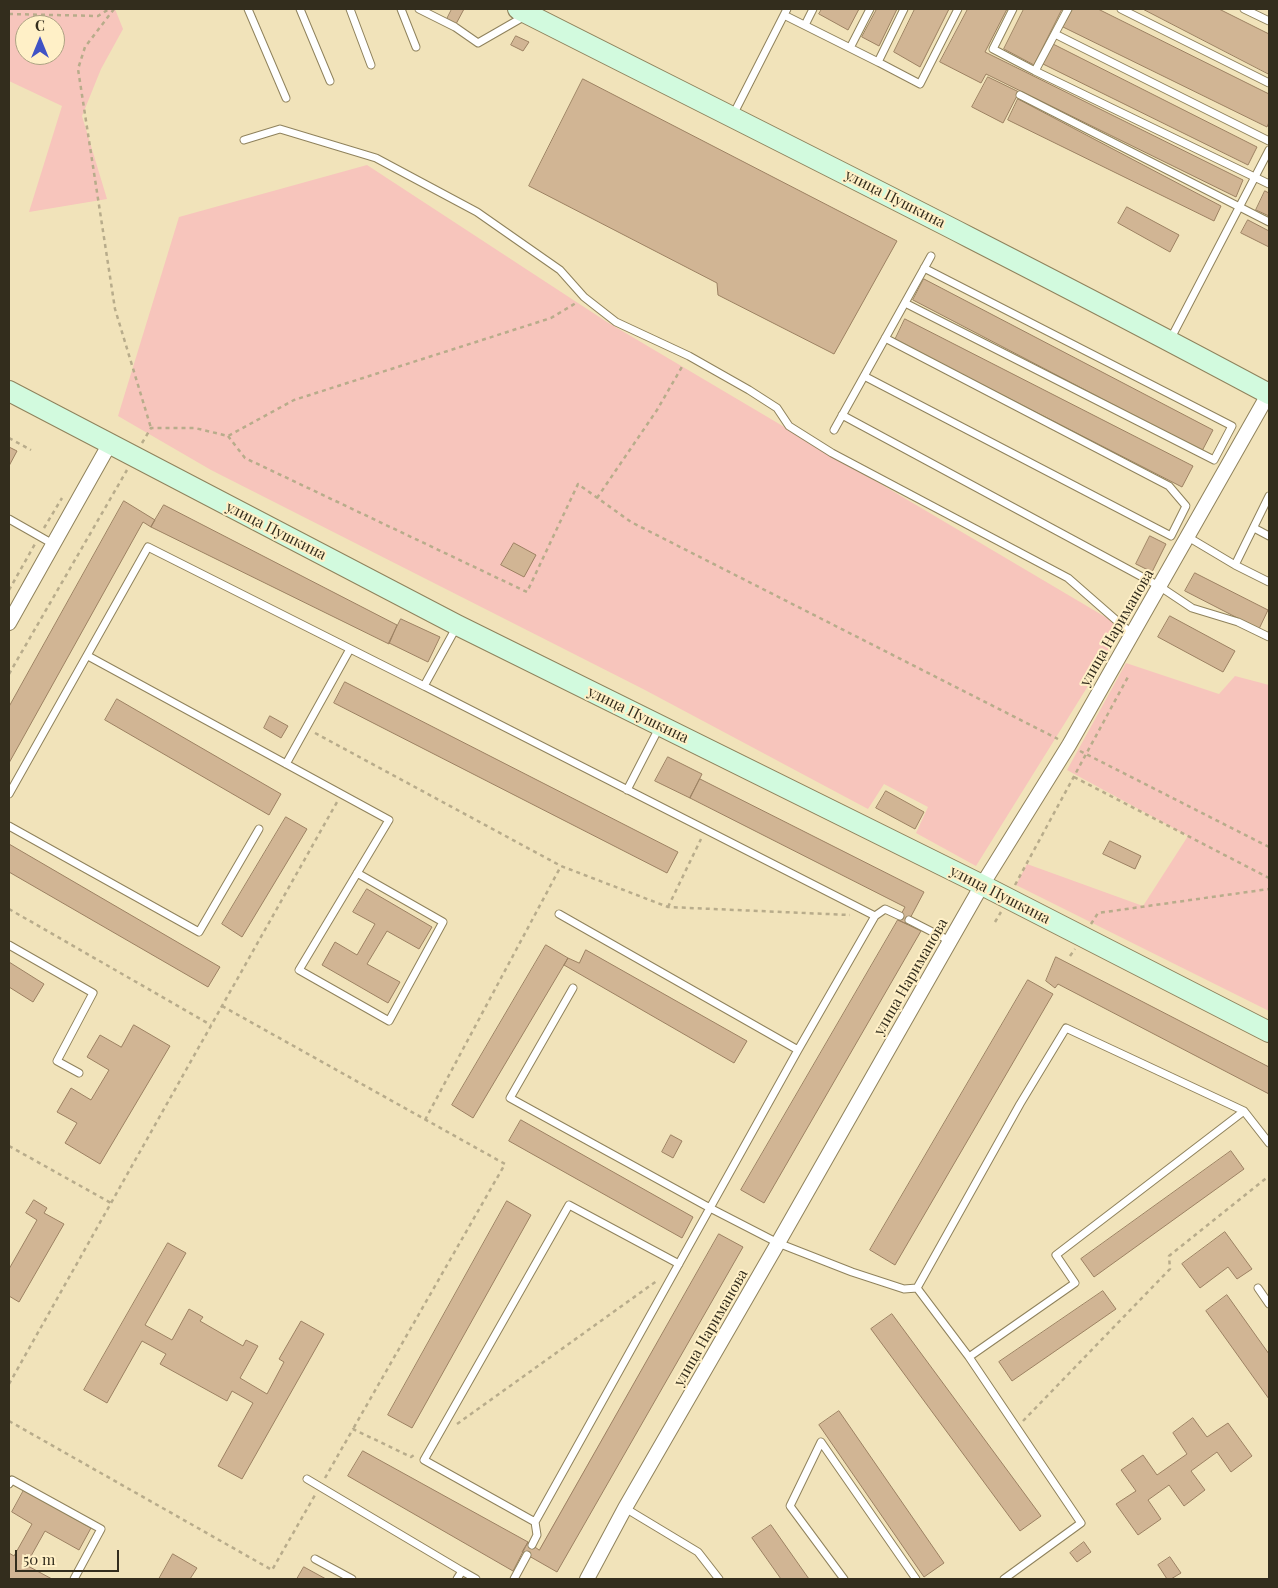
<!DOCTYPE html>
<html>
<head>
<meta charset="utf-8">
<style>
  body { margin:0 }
  #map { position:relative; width:1278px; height:1588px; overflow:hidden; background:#f1e3ba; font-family:"Playfair Display",serif }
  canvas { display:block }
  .frame { position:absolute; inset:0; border:10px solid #332d1d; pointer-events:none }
  .north { position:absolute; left:15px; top:15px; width:50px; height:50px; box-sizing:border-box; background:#fff0c7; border:1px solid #ada283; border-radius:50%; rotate:0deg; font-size:14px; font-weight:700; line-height:20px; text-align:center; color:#332d1d }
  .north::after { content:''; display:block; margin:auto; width:18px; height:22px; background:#3f52c5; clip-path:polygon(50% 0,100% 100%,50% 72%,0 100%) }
  .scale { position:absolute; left:15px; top:1550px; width:104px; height:22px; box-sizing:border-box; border:2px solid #332d1d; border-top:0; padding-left:6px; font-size:15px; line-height:18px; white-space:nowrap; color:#332d1d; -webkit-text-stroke:4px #fff0c7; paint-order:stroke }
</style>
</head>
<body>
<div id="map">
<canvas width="1278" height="1588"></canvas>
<div class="frame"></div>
<div class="north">С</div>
<div class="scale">50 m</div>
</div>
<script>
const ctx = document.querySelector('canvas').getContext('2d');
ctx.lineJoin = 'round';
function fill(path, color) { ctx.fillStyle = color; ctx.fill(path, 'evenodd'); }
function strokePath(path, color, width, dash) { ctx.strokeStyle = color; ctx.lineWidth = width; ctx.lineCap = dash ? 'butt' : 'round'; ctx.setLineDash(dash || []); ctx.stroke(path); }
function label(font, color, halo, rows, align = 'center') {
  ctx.font = font + ' "Playfair Display",serif'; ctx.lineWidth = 4; ctx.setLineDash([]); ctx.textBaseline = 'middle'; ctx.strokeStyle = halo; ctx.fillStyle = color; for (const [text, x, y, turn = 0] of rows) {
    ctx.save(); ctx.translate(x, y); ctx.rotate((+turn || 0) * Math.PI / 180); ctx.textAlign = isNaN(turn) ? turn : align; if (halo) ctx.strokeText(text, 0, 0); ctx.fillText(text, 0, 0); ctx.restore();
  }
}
fill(new Path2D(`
  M9,9H115L123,29L101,69L82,116L107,199L29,212L62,106L9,81ZM25,25H55V55H25Z
  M367,165L607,322L1124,628L976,866L916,833L928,807L884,784L868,809L645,690L211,470L118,416L179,217Z
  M1126,663L1219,694L1235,676L1269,685V1011L1016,885L1027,864L1143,906L1188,836L1067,770Z`), '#f7c5bc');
const building = new Path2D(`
  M452,9H464L456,24L447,19Z
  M822,9H859L848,30L819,14Z
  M877,9H897L879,46L862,37Z
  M915,9H949L920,67L894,52Z
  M968,9H1007L985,52L1243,180L1236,197L986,74L981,83L940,62Z
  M1024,9H1062L1034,65L1004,49Z
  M1073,9H1098L1269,94V122L1267,127L1063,27Z
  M1143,9H1219L1269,34V74Z
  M516,36L529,42L523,51L511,45Z
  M1053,44L1257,147L1248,165L1043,64Z
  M988,77L1019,92L1003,123L972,107Z
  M583,79L897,241L834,354L718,295L717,283L529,186Z
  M1018,99L1221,206L1214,221L1008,120Z
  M1265,191L1269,193V216L1256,210Z
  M1127,207L1179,235L1170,252L1118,223Z
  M1248,220L1269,231V247L1241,233Z
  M924,279L1213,430L1202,451L913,300Z
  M905,319L1193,466L1182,487L895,340Z
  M9,447L17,451L9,466Z
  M124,501L155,520L151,527L143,522L9,763V707Z
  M164,505L397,625L389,644L151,527Z
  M1150,536L1166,544L1152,572L1136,564Z
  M514,543L536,555L524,577L501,565Z
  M1195,573L1268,610L1259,629L1185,591Z
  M1170,616L1235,651L1223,672L1158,637Z
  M401,619L440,637L428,662L389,643Z
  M345,682L678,852L667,873L334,703Z
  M117,699L281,794L269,815L105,720Z
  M270,716L288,726L281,738L264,728Z
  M668,757L702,774L690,798L655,781Z
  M700,779L924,892L907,924L898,920L905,907L690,798Z
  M886,791L924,812L915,829L876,808Z
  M286,817L307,829L242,937L222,924Z
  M1110,841L1141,856L1135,869L1103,854Z
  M9,844L220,967L208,987L9,872Z
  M367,889L432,927L419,949L387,931L367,964L400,982L388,1003L322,965L335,942L357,955L375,924L353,912Z
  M898,920L921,931L764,1203L741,1190Z
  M546,945L568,958L473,1118L452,1105Z
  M586,950L747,1041L734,1063L564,965L568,958L579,963Z
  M1056,957L1269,1067V1094L1058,984L1055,988L1046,981Z
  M9,962L44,984L33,1002L9,987Z
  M1028,980L1053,994L895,1265L870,1250Z
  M134,1025L170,1046L100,1164L65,1143L77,1123L57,1112L71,1088L91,1100L109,1070L87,1057L100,1035L121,1047Z
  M521,1120L693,1217L682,1238L509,1141Z
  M671,1135L682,1141L673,1158L662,1152Z
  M1231,1151L1244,1169L1094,1277L1081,1259Z
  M34,1200L47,1208L44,1213L64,1224L19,1302L9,1296V1269L37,1220L26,1213Z
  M507,1201L531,1215L412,1428L388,1415Z
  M1225,1232L1252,1269L1237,1279L1228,1267L1200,1288L1182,1264Z
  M719,1234L743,1247L557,1572L522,1552L528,1542L539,1550Z
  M168,1243L186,1253L145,1325L172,1340L189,1309L203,1317L200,1321L243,1346L246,1340L258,1346L240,1378L267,1394L284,1362L279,1359L301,1321L324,1334L242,1479L218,1466L253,1403L232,1391L227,1401L160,1364L166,1354L142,1341L107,1403L84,1390Z
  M1103,1291L1116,1309L1012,1381L999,1362Z
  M1227,1295L1269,1354V1399L1206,1311Z
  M892,1314L1041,1516L1020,1531L871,1329Z
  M839,1411L944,1563L924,1577L819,1425Z
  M1193,1418L1207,1437L1228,1423L1252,1456L1231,1472L1217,1452L1191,1471L1205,1490L1184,1506L1169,1485L1148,1500L1161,1519L1138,1535L1116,1504L1136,1491L1121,1470L1143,1455L1157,1475L1187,1454L1173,1433Z
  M363,1451L528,1542L513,1571L348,1476Z
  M24,1490L91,1528L79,1550L45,1531L26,1565L52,1579H9V1553L14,1556L32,1524L12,1512Z
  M771,1525L809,1579H781L752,1538Z
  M1084,1542L1091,1552L1077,1562L1070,1553Z
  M173,1554L197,1568L190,1579H159Z
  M1170,1557L1181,1573L1171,1579H1167L1158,1565Z
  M304,1567L326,1579H297Z`);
fill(building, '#d1b594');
strokePath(building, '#9c8162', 1);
const lane = new Path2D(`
  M248,9L286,98
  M300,9L330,81
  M350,9L371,65
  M401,9L416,47
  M419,9L455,27L478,43L525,16
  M1013,9L993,49L1035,71L1068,9
  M1121,9L1269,83
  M1244,9L1269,21
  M784,15L850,48L870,9
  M805,25L813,9
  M1055,34L1269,141
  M850,48L878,62L904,9
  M878,62L920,84L958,9
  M1035,71L1269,184
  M1020,95L1269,222
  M733,115L787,9
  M244,140L280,129L376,158L477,212L560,270L584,297L616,322L689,356L749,390L777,408L789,426L832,453L1068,578L1132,634
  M905,303L1214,460L1232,426L924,268
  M1170,340L1269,150
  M864,376L1171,536L1186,506L1169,486L885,338
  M842,415L1159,586L1192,608L1238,622L1269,637
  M834,430L931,256
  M9,519L53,544
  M1254,528L1269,536
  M1188,537L1235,565L1269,582
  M1235,565L1269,496
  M457,626L424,686L875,916L885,909L900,916
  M88,656L389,820L299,970L389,1021L443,922L357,873
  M286,764L350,649
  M627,790L660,726
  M9,794L148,547L424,686
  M9,826L199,932L259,829
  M559,914L798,1050
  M909,920L950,941
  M9,945L93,993L57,1061L79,1073
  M573,988L510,1098L710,1208L778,1243L852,1272L904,1289L917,1288L1020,1104L1066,1028L1244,1111L1269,1143
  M917,1288L969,1357
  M1258,1288L1269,1304
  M307,1479L462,1571
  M9,1484L12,1480L101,1529L74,1579
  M625,1508L698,1552L719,1579
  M535,1522L424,1460L436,1439L569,1205L679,1264
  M532,1545L537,1535L535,1522L798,1050L875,916
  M315,1559L352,1579
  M457,1579L462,1571L476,1579
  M514,1579L527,1555
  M844,1579L790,1506L821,1442L916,1579
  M1004,1579L1081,1523L969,1357L1075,1283L1056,1255L1244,1111`);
const street = new Path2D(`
  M9,623L109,445
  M587,1579L625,1508L778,1243L950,941L982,885L1069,745L1269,393`);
const secondary = new Path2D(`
  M518,9C769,136 1021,261 1269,394
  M9,391L457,625L982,885L1269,1032`);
strokePath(lane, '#8f825c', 9);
strokePath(street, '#8f825c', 16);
strokePath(secondary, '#8f825c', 22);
strokePath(new Path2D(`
  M114,9L85,47L78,69L115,309L151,428
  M9,14L98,16L109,9
  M228,436L245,458L527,592L578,484L631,522L1058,739
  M9,438L31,450
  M142,443L151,428H195L228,436L294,400L551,318L576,303
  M597,498L657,410L683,365
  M44,528L62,498
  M9,590L35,544
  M9,674L127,470
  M315,733L561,866L668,907L850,915
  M1080,751L1269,847
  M1074,777L1269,878
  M1015,885L1129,675
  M668,907L701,839
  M9,909L211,1025
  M995,922L1001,912
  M1091,924L1098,913L1269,889
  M1070,956L1075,949
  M222,1006L505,1164L353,1429
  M425,1120L561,866
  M9,1146L111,1203
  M9,1384L337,802
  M9,1421L272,1570L315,1495
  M1023,1421L1170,1269L1169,1256L1269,1176
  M457,1424L658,1280
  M325,1478L353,1429L411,1457L414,1455`), '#b8ac8b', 2.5, [4, 4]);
strokePath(lane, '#fff', 7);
strokePath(street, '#fff', 14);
strokePath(secondary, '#d2fade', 20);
label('15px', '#332d1d', '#fff0c7', [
  ["улица Пушкина",895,199,27],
  ["улица Пушкина",276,531,27],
  ["улица Нариманова",1117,628,-60],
  ["улица Пушкина",638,715,26],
  ["улица Пушкина",1000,895,27],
  ["улица Нариманова",911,977,-60],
  ["улица Нариманова",711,1328,-60]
]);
</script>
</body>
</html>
